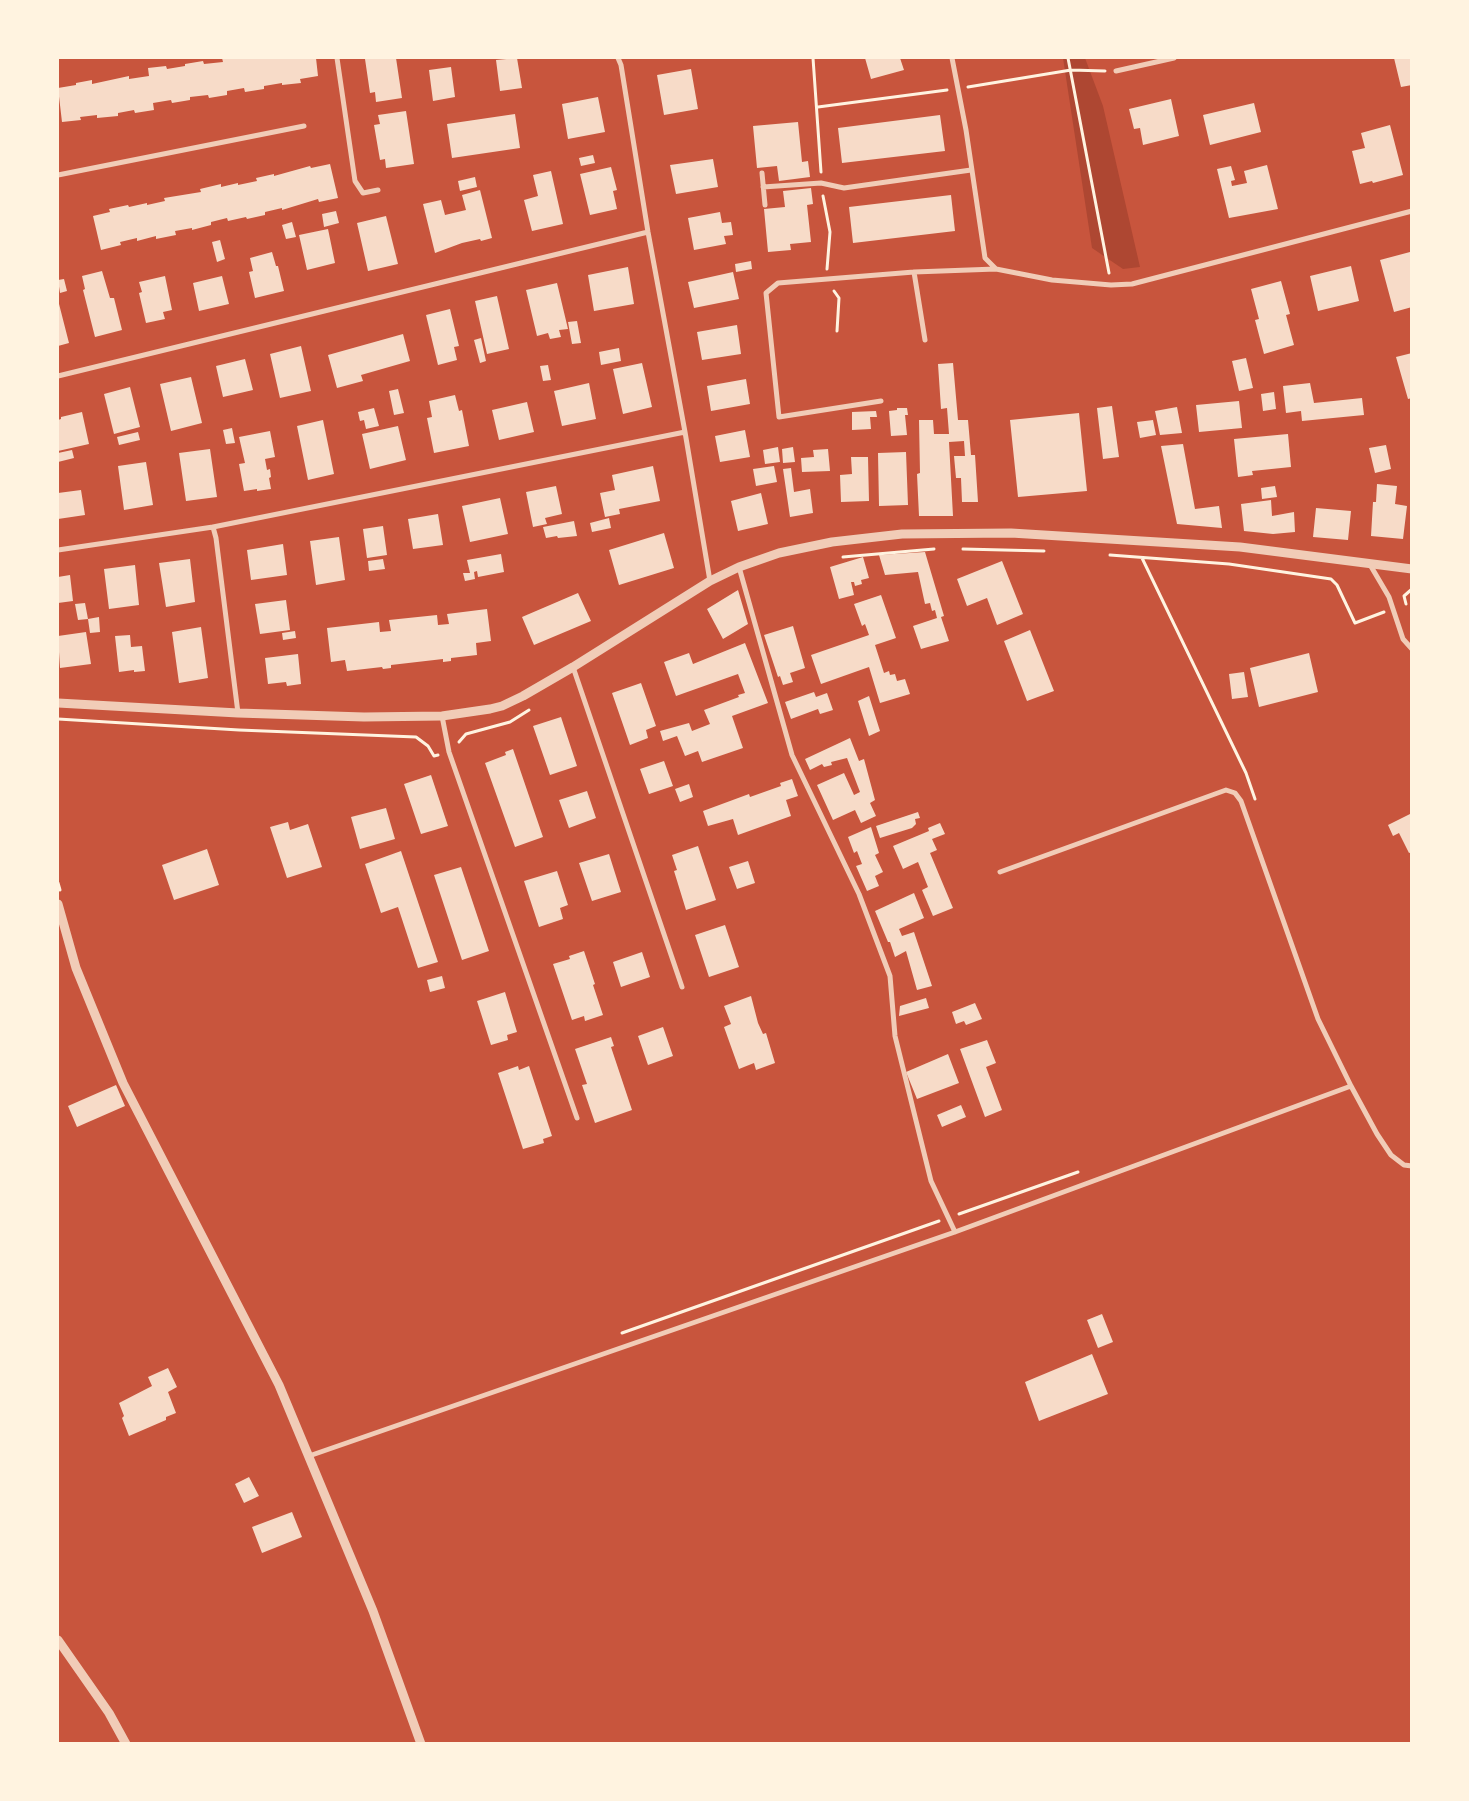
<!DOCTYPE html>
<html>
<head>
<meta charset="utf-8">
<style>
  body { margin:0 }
  #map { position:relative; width:1469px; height:1801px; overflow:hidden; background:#c8553d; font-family:Ubuntu,sans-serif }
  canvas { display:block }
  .frame { position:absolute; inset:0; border:59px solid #fff3e0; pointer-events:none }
</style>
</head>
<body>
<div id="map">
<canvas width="1469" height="1801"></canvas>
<div class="frame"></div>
</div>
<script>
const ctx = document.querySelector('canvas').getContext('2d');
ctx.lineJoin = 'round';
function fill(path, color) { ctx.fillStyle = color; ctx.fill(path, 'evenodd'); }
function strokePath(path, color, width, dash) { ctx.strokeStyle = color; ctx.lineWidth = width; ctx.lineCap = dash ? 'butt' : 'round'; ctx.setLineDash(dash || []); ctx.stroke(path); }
fill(new Path2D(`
  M1063,58H1085L1103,106L1140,267L1123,269L1092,248Z`), '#ae4732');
fill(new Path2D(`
  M222,58H316L318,76L300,79L301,83L282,85V83L264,86V89L245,92L244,88L227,91V95L209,98L208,95L190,97V100L172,103L171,100L153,103L154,110L135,113L134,110L118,113V116L97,118V115L80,117L81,120L62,122L58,88L76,85V83L92,80V84L129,76V79L149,76L148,68L166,66L167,69L185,66V64L203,61L204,64L223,62Z
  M369,58H396L402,98L376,102L375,92L370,93L365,59Z
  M517,58L522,88L500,91L496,60Z
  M865,58H900L904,70L871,79Z
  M1394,58H1412V85L1401,87Z
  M451,67L455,97L433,101L429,70Z
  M691,69L698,109L664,115L657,75Z
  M598,97L605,132L568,139L562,104Z
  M1171,99L1179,136L1143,145L1140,128L1134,129L1129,109Z
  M1254,103L1261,132L1210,145L1203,115Z
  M406,111L414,164L386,168L385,159L380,160L374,125L380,124L378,115Z
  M515,114L520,148L452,158L447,124Z
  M940,115L945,151L842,163L838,128Z
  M798,122L802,162L808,161L810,177L779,181L777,166L757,168L753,126Z
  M1390,125L1403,175L1373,183L1372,181L1360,184L1352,151L1365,148L1361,133Z
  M593,155L595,163L581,166L579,158Z
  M713,159L718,187L676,194L670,165Z
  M330,164L338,198L319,202L318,199L282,210V208L265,212V215L247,219L246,217L228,221L227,218L211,222V225L192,230V228L175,231L176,235L156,239V236L137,241V238L120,242L121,245L101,250L93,216L110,212L109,209L128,205L129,207L147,203V205L165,201L164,198L201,192L200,189L221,184V187L238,183V185L257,181L256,178L274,174V176L310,166L311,168Z
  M1267,165L1278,209L1229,218L1217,169L1231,166L1235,180L1231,181L1232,186L1247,183L1244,171Z
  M611,167L617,190L613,191L617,209L590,215L580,174Z
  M551,171L563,224L532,231L524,200L538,196L533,175Z
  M475,177L477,187L460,191L458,181Z
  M811,188L813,204L807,205L811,242L790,244L791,250L768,252L764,209L785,207L783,191Z
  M480,190L492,238L481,241L480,239L462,243L435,253L423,204L441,200L445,215L466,210L462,195Z
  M951,195L955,231L853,243L849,207Z
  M336,211L339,223L324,227L322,214Z
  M720,212L722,223L731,222L733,235L724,236L726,244L694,250L688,218Z
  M386,216L398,264L368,271L357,223Z
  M292,222L296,237L286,239L282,225Z
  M328,229L335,263L307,270L299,235Z
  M220,240L225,259L217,262L212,242Z
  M272,252L276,266H278L284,291L255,298L249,272L253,271L250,258Z
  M1410,252L1412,258V307L1394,312L1380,260Z
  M751,261L752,269L736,272L735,264Z
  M1351,266L1359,301L1318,311L1310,276Z
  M628,267L634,304L594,311L588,275Z
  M102,271L110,298H114L122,330L95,337L83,290L85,289L82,276Z
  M733,272L739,299L694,308L688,282Z
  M165,276L172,310L163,312L165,319L146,323L139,293L142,292L139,282Z
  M222,276L229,304L199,311L193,283Z
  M64,279L67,291L60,293L58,280Z
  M1281,281L1290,314L1286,315L1294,345L1264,354L1255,320L1259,319L1251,289Z
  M557,283L568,329L559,330L561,337L550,339L548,333L537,336L526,290Z
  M497,296L509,349L487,354L475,301Z
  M58,300L69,343L58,346Z
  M450,309L459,346L454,347L457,360L438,365L426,315Z
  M577,321L581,343L572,344L568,322Z
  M737,325L741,354L702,360L697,332Z
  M403,334L410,361L361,375L363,381L337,388L328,355Z
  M481,338L486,361L480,363L474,340Z
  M301,346L311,391L280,398L270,354Z
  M619,348L621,361L601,365L599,352Z
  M1412,353V398L1408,399L1396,357Z
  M1246,358L1253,388L1239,391L1232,361Z
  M245,359L253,390L223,397L216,366Z
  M642,363L652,407L623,414L613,369Z
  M953,363L958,420H968L971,455H975L978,502H962L961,478H956L954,456H965L964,441L949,442L953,516H919L917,474L920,473L919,420H933L934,434H949L947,408L941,409L938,364Z
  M548,365L551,380L543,381L540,366Z
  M191,377L202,423L171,431L160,384Z
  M746,379L750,404L711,411L707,386Z
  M589,383L596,419L562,426L554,391Z
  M1310,383L1314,403L1362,398L1364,415L1302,421L1301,411L1286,413L1283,386Z
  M130,387L140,427L114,434L104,394Z
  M398,389L404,413L394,415L389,391Z
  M1274,392L1276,409L1263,411L1261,394Z
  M455,395L459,411L462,410L469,446L434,453L427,418L432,417L429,401Z
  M1239,401L1242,428L1199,432L1196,405Z
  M527,402L534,432L499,440L492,410Z
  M1112,406L1119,457L1103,459L1097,408Z
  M1177,407L1182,433L1160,435L1155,411Z
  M374,408L379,426L366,429L364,420L360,421L358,412Z
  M897,408H907L908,415H905L907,435L891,436L889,411L897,410Z
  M876,411L877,417H870L871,429L852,430V412Z
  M82,412L89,444L58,451V420L61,419V417Z
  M1079,413L1087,491L1018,497L1010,420Z
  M323,420L334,474L308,480L297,426Z
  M1153,420L1156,435L1140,438L1137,422Z
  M398,426L406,460L370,469L362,434Z
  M232,428L235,443L226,444L223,430Z
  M745,430L750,457L720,462L715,436Z
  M270,431L275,457L265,459L267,470L270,469L271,477L269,478L271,489L257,491V489L244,491L239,464L245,463L239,437Z
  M138,432L140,440L119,445L117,437Z
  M1288,434L1291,467L1252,471L1253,475L1238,477L1234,439Z
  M1183,444L1195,509L1219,506L1222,528L1177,524L1161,446Z
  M1386,445L1391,469L1375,473L1369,448Z
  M778,447L780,462L765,464L763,450Z
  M793,447L795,462L783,463L782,449Z
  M210,449L217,497L186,501L179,453Z
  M828,449L830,471L802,472L801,458L814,457L813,450Z
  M72,450L74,458L58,462V453Z
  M906,452L908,505L879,506L878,453Z
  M851,457H868L869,501L841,502L840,475L852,474Z
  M146,462L153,505L124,510L118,466Z
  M653,466L660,501L619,509L620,514L605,517L600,493L615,490L612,475Z
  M774,466L777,482L756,486L753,469Z
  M791,468L794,492L810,489L813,513L790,517L783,469Z
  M1377,484L1397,486L1395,504L1407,506L1403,539L1371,536L1373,502H1376Z
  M556,486L562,514L545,518L547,524L533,527L526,492Z
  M1275,486L1277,497L1262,499L1261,488Z
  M81,490L85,515L58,519V493Z
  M761,493L768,524L738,531L731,501Z
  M500,498L508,534L470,542L462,506Z
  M1271,500L1272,516L1294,512L1295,532L1273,534L1244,531L1241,504Z
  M1316,508L1351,511L1348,540L1313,537Z
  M438,514L443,545L413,549L408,519Z
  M609,518L611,528L592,532L590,523Z
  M574,521L577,536L558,538L557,536L546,538L543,527Z
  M383,526L387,555L367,558L363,529Z
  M664,533L674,568L619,585L609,550Z
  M339,537L345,580L316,585L310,541Z
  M283,544L287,575L251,580L247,550Z
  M925,552L944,616L941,617L949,641L921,649L913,626L937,618L935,610L932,611L930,603L925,604L918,572L885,575L879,555Z
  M501,554L504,572L478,577L477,571L474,572L475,579L465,581L463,573H470L467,560Z
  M863,557L869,578L861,580L862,584L855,586L854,582H851L854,595L839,599L830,567Z
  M190,559L195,602L166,607L159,563Z
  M383,559L385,569L369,571L368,561Z
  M1002,561L1023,614L997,625L987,598L967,606L957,579Z
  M135,565L139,605L109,609L104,569Z
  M70,575L73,601L58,603V577Z
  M738,590L748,624L723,639L707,609Z
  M578,593L591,621L534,645L522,617Z
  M881,595L896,638L875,645L884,673L889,671L890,675L895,674L897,681L905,679L910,694L880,703L869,667L821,684L811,655L869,635L865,624L862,626L854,604Z
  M286,600L290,630L260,634L255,604Z
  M85,603L88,619L99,617L100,632L90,633L88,619L78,620L75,604Z
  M487,609L491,641L476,643L477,655L451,658V661L443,662V659L391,665V668L383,669L382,667L347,671L345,660L331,662L327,628L379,622L380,632L391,631L389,620L437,615L438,625L449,624L447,614Z
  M793,626L805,668L790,673L793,682L783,685L780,676L778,677L764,635Z
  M201,627L208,678L179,683L172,632Z
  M1030,630L1054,691L1027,701L1004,641Z
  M295,631L296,638L283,640L282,633Z
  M86,632L91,664L60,668L58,636Z
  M130,635L131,647L142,646L145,671L134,672V670L119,672L115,636Z
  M745,643L768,703L732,716L743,748L702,762L698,751L685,756L677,736L663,741L660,731L689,723L692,731L710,724L704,710L739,697L738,695L745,693L738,674L676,696L664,662L689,653L693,664Z
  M1309,653L1318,692L1259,707L1250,668Z
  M298,654L301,684L287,686L286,682L268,684L265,658Z
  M1244,672L1248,697L1232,699L1229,674Z
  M641,683L656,726L646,730L648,738L630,745L612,693Z
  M814,692L816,697L827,693L833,710L820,714L818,709L791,719L785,702Z
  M869,696L880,731L869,736L858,701Z
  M561,717L577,766L550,775L533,726Z
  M850,738L859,761L864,759L875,800L870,803L876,816L861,823L855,810L833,820L817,785L844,773L854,795L860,792L847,758L831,762L832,765L824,767L822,764L810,770L805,759Z
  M513,749L543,837L515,847L485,763L506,755L505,752Z
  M664,761L673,786L649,794L640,769Z
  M431,775L448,826L421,834L404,784Z
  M792,779L798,796L786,800L791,816L738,835L733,819L708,826L703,811L749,794L750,797L781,786L780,783Z
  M689,784L693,797L680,802L675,789Z
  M587,791L596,818L569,828L559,800Z
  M386,808L395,839L360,849L351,817Z
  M918,812L920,818L915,819L916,824L912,828L880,838L876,826Z
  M1412,813V852L1409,853L1399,833L1393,836L1388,825Z
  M288,822L290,830L308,824L322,867L287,878L270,827Z
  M940,823L945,834L932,839L937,850L930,853L953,908L933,916L922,890L928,887L918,862L903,869L893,846L929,831L928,828Z
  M871,827L879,853L875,855L883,872L875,876L879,886L867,891L856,866L862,864L857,851L854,853L848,837Z
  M698,846L716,900L686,910L674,871L677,870L672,855Z
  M207,849L219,885L174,900L162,865Z
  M401,851L438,962L418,968L398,907L381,913L365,864Z
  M609,854L621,892L592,901L579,863Z
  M748,861L755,883L737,889L729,867Z
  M461,867L489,951L462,960L434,875Z
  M557,871L568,905L560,908L563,919L539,927L524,881Z
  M914,893L924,918L899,929L902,936L914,932L932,986L917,990L906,951L895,957L890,942H888L875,911Z
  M725,925L739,967L709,977L695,935Z
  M584,951L595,984L593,985L603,1015L585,1021L584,1016L572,1020L553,964L570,959L569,956Z
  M642,952L650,977L621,987L613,962Z
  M442,976L445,988L430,992L427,980Z
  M505,992L517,1032L507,1035L508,1040L491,1045L477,1001Z
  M751,996L758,1023L763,1034L766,1033L775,1063L756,1070L754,1063L739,1069L724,1027L731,1024L724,1006Z
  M926,998L929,1008L899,1016L900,1006Z
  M975,1003L982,1019L966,1025L964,1021L956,1024L952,1012Z
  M663,1027L673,1056L648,1065L638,1036Z
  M611,1037L614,1046L611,1047L632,1110L595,1123L582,1085L587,1084L575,1049Z
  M987,1040L996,1063L986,1067L1002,1110L985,1117L960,1049Z
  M948,1054L959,1083L917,1099L906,1072Z
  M518,1066L519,1070L529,1066L552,1136L543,1139L544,1143L523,1149L498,1073Z
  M116,1085L125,1106L77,1127L68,1106Z
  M961,1105L966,1117L942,1127L937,1115Z
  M1102,1314L1113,1342L1098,1348L1087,1320Z
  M1092,1354L1108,1394L1039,1421L1025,1382Z
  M168,1368L177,1387L168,1392L176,1413L166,1417V1420L129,1436L122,1418L124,1416L119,1403L152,1386L148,1377Z
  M249,1477L259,1496L244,1503L235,1484Z
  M292,1512L302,1537L262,1553L252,1527Z`), '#f7dbc8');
strokePath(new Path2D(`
  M813,58L821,172
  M1068,58L1109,273
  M968,87L1071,70L1105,71
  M818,107L947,90
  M823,196L830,232L827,269
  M834,291L839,298L837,331
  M963,549L1044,551
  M1110,555L1229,564L1331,579L1337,585L1355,623L1384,612
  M843,557L934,549
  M1142,558L1246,773L1255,799
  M1406,604L1404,596L1412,589
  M58,719L239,730L416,737L428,746L434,756L438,755
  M459,742L466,734L510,722L529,710
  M58,883L60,890
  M959,1214L1078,1172
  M622,1333L939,1221`), '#fff3e0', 3);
strokePath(new Path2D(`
  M337,58L355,181L363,193L378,190
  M618,58L621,65L648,232L685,432L710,581
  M952,58L966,130L985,258L996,269L1052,280L1111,285L1132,284L1412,211
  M1116,71L1174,58
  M762,173L765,205
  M58,175L304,126
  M763,187L821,183L844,188L971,170
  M914,272L925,340
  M58,376L648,232
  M881,401L779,417L766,293L778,283L914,272L996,269
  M213,527L216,538L238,713
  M58,550L213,527L685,432
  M1369,563L1389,597L1403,639L1412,649
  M739,567L792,755L859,894L890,976L895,1036L931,1181L955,1232
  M573,667L682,987
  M442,716L449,752L577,1118
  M1000,872L1226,790L1235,793L1241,801L1318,1019L1351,1086L1377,1134L1391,1155L1404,1165L1412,1166
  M309,1456L955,1232L1351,1086`), '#f1ccb7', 5);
strokePath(new Path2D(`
  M58,703L238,713L364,717L442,716L490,709L502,706L523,696L573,667L710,581L739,567L779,553L832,542L902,534L1011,533L1240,547L1412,569
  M58,904L76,968L123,1083L279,1385L373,1611L421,1744
  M58,1640L109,1713L126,1744`), '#f1ccb7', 9);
</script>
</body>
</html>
